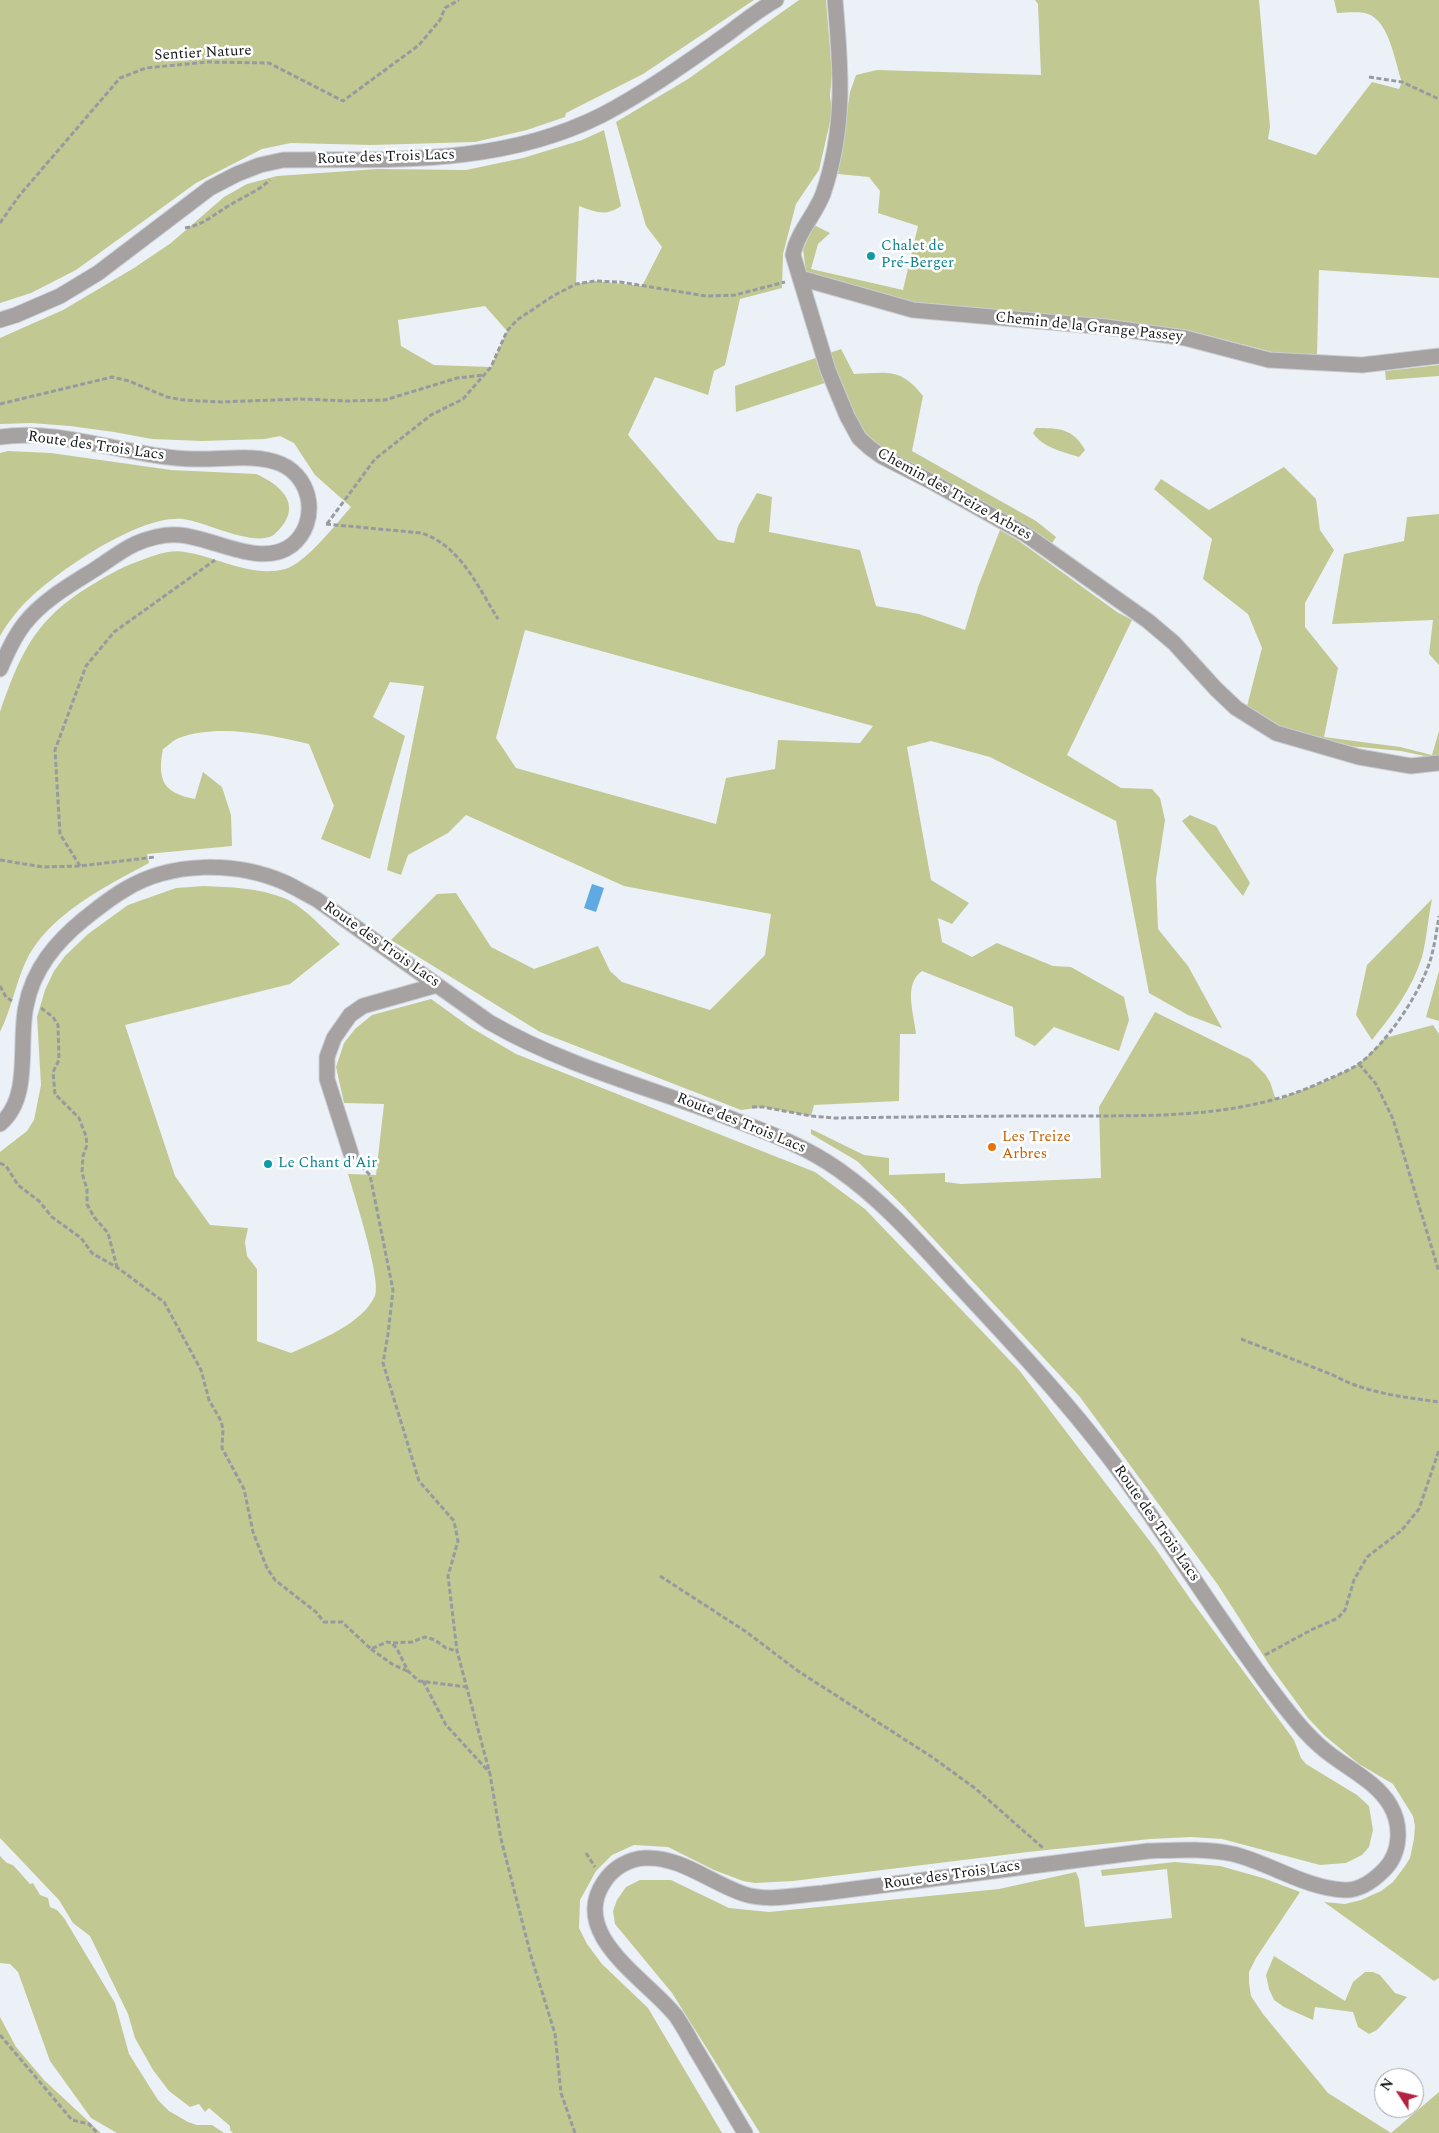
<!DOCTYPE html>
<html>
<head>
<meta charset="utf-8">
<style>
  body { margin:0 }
  #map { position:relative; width:1439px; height:2133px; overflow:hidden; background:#ecf1f8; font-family:Spectral,serif }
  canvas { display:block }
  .north { position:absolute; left:1374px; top:2068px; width:50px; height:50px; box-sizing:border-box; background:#fff; border:1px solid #a2a3a3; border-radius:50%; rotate:305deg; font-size:14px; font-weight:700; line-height:20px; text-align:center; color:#16181a }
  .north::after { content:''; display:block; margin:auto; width:18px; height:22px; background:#b42141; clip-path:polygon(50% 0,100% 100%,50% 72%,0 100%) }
</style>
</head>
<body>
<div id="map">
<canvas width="1439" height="2133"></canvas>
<div class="north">N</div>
</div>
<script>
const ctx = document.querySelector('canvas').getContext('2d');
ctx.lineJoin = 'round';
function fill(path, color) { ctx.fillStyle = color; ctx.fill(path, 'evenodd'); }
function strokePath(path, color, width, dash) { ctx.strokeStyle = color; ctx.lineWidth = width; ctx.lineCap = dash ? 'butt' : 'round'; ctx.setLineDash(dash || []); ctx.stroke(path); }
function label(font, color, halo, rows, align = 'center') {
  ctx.font = font + ' Spectral,serif'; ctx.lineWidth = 5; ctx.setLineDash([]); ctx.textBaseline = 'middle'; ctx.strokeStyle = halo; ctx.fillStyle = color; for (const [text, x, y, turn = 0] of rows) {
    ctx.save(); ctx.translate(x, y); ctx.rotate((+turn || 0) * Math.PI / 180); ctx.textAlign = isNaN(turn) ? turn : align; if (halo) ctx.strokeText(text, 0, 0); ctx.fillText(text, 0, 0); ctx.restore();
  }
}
fill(new Path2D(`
  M0,0H754L643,74L566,113L565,117L527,130L475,142L371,145L291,143L262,149L196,183L76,270L31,293L0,303Z
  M799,0H826L832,73L830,95L832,113L819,170L796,204L783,254L782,288L740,299L725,365L714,371L708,395L655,377L628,435L718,540L734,543L738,526L757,493L772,497L769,532L860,550L876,606L919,614L965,630L978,587L1000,530L1019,541L1117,612L1132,620L1067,755L1121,788L1152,789L1160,798L1165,820L1156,879L1158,929L1188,966L1222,1028L1188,1015L1149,993L1116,821L990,757L931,741L907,747L931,880L969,903L952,924L938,918L942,942L972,957L997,943L1053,966L1071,967L1124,997L1129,1020L1119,1051L1054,1027L1035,1046L1015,1036L1013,1007L922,971C903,985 914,1013 916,1034H900L899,1101L814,1105L811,1116L763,1107L741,1110L540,1032L391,940L437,894L456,893L491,947L534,969L598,946L610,971L622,982L710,1010L765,955L771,914L624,886L466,815L448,833L408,855L401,875L387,870L424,686L390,682L373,717L405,736L370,859L321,839L334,806L309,744C271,735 217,723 179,738C173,740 168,746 163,749C157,780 163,793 195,799L203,772L222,787L231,815L232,846L147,854L149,863C106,886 46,916 25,963C15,986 11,1010 0,1032V712C21,652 35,620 90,586C105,577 118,569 134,563C150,557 168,549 185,552C218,557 251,578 285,569C305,564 336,524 351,507L315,475L294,443L280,436L265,439L202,441L152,439L114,432L70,426L31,423L0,424V338L63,310L134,268L171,243L224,197L247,184L277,176L378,169L466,170L523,158L582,140L604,130L621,206C605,217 596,212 579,206L576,284L595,281L642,286L662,247L646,226L616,122L688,79ZM485,306L507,331L491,367L434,365L401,346L398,320ZM525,630L873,726L860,743L778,740L775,769L726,778L716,824L516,768L496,738Z
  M1035,0H1259L1270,127L1268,139L1316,155L1372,82L1399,89L1402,82C1395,63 1390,22 1368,14C1358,11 1347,13 1337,13L1334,0H1439V278L1319,270L1317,356L1272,352L1187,330L1104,320L920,304L806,272L803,249L814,225L830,233L818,244L811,269L903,290L918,226L878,213L880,191L869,177L838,174L850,92L856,75L877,70L1041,75L1038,4Z
  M841,349L854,374C888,373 900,367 923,396L912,451L1036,521L1056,537L1051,545L877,446L860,427L837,379L736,412L735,386Z
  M1439,365V376L1386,380L1385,371Z
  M1036,428C1058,428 1073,428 1085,450L1079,457C1063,452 1042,447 1033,433Z
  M8,451L51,453L171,470L256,474C275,482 299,499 285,522C282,526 277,533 272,536C251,546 206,522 183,519C141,514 61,569 31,597C19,608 8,622 0,636V453Z
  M1284,467L1316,499L1320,530L1334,550L1305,603V627L1338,668L1324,737L1400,747L1432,755L1439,731V759L1401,751L1328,744L1281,728L1246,710L1262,648L1248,614L1203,579L1212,539L1154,489L1161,479L1209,510Z
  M1439,514V665L1429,654L1433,620L1332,624L1344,554L1404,541L1407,517Z
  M1190,815L1216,826L1250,883L1243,896L1182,821Z
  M204,886C230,887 259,888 284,898C305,907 323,929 340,944L290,984L125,1025L175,1176L210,1225L248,1228L245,1242L247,1256L257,1269V1341L291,1353C318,1341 362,1324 375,1296C382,1281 354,1194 348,1174L376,1175L384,1104L344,1103L336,1067L344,1043L355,1029L372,1015L431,999L470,1027L516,1054L815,1172L865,1209L1019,1370L1155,1548L1191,1600L1294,1740L1301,1758L1306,1764L1357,1795L1369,1806L1373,1830L1369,1847L1362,1855L1346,1863L1320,1865L1222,1839L1191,1837L1150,1839L1028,1852L793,1881L755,1883L743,1881L714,1870L668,1847L634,1845L612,1855L596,1871L580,1900L579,1928L587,1944L602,1964L648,2008L722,2133H233L230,2130V2126L209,2108L205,2112L199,2104L190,2107L169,2091L153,2070L135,2038L128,2014L90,1936L73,1923L59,1900L0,1838V1152L27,1131L34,1120L41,1085L37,1017L45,990L54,971L65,956L88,934L128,905L176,888Z
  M1432,899C1428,918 1427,938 1422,957C1412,989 1392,1015 1372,1040L1356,1015L1367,965Z
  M1439,971V1021L1426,1017Z
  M1155,1012L1250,1059L1265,1074L1270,1082L1276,1100L1321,1083L1352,1068L1366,1058L1385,1038L1433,1025L1439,1034V1978L1434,1981L1324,1902L1345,1904L1361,1900L1381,1891L1393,1882L1405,1866L1410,1858L1414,1839L1415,1826L1413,1816L1393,1784L1359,1764L1325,1736L1308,1718L1270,1666L1218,1585L1080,1397L901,1204L857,1161L811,1134V1129L864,1155L889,1158V1175L945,1173V1182L961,1184L1101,1178L1099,1107Z
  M0,1856L7,1863L13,1865L30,1884L33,1883L40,1895L48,1898L50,1907L57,1910L64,1918L115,2003L129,2054L158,2100L169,2111L188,2122L197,2125H212L224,2133H117L91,2118L50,2061L18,1972L10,1964L0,1963Z
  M1175,1862L1220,1866L1263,1878L1300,1892L1256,1958L1249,1972V1983L1251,1996L1263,2014L1328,2093L1391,2133L1439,2092V2133H760L672,1993L615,1924L613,1911L617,1900L626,1887L640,1880H671L729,1908L769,1912L999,1889L1076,1872L1079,1879L1085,1927L1172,1918L1167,1869L1102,1876L1101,1870Z
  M1274,1956L1345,2001L1353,1982L1365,1972H1373L1380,1975L1395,1993L1407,1997L1377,2030L1369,2034L1358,2027L1353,2012L1315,2007L1313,2020L1284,2007L1274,2000L1269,1989L1266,1975Z
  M0,2017L16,2047L44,2080L101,2133H0Z`), '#c1c891');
fill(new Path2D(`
  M592,884L604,888L596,912L584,908Z`), '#60aae3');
const minor = new Path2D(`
  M835,0C841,68 846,127 823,194C815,215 797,233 793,255L828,370L847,416L859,438L870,448L881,456L932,482L1025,534L1148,621L1174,643L1216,689L1236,708L1276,733L1359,757L1411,766L1439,763
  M800,278L913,310L1106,327L1185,338L1269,360L1362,365L1439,356
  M0,320L16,315L60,296L98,273L210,188L237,174L260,165L283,160C392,159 501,166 602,115C646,92 686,63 726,35C742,23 758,10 776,0
  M0,437C65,428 130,458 195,459C221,460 256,453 281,464C313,478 319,523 292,545C261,569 213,537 179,535C164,534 149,538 135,544C122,550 109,560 97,568C72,584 44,599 25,623C14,637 7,653 0,669
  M0,1124C32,1098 18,1043 26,1006C33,969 56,942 84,919C97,909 110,898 124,890C171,861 236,861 286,883C296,888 306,894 316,899L489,1022C563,1065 647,1087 727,1117C766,1132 804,1145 839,1170C885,1202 923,1247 961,1288C1018,1349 1074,1409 1123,1476C1178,1552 1226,1632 1283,1705C1298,1724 1312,1741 1331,1755C1351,1770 1377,1783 1390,1805C1402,1825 1401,1853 1384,1870C1374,1880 1359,1891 1344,1890C1305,1888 1270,1863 1233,1854C1205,1848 1177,1850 1148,1851L823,1893C797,1895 768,1902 744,1894C711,1883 680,1856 645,1858C628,1859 613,1868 604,1882C568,1935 648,1980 676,2016C683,2026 689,2037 695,2048C712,2076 728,2105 745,2133
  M351,1154L327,1079V1057L334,1038L350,1015L363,1006L437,985`);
strokePath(minor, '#caced4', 17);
strokePath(new Path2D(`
  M1369,77L1402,82L1439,99
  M0,223L19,196L120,78L146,68L206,62L269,63L343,101L419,45L440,20L445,8L459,0
  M185,228C204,225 214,214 230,205C243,197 258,191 270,180
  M0,404L112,377L129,381L167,397L183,400L221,402L301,399L348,401L385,400L457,378L484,375
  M326,524L421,533C460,545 478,587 498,619
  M327,524L375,459L431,415L463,399L491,367L507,331L517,320L553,296L576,284L595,281L620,282L706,296L735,295L785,282
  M0,860L43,867L80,866L155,857
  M80,866L60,834L55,750L86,666L114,632L215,560
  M0,986L6,997L12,1001
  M41,1008L53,1017L58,1025L59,1060L53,1072L55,1094L79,1118L86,1136L87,1145L83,1156L82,1173L87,1189V1204L94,1217L108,1233L117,1267
  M1359,1064L1376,1084L1393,1119L1439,1272
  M752,1107H763L811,1116L835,1118C906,1117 977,1116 1047,1116C1141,1115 1240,1122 1326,1080C1338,1075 1350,1070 1360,1063C1388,1042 1424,988 1432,954C1435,942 1437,929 1439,916
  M0,1163L6,1166L18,1185L39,1201L52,1217L81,1238L92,1253L118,1268L164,1302L201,1370L209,1400L221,1421L223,1429L222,1448L244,1489L253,1532L267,1568L275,1580L316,1612L324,1622H342L371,1649L387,1642L392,1643L397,1649L408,1671L419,1681L467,1687
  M361,1166L370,1175L393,1290L388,1334L383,1363L419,1481L454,1521L458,1541L448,1576L457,1651L490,1774L501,1839L531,1956L555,2034L561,2093L575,2133
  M1241,1339L1333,1375C1365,1393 1403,1397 1439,1402
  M660,1576L745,1631L798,1671L932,1757L976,1789L1043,1848
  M393,1643L412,1642L425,1637L435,1640L446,1648L457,1651
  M371,1649L392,1664L407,1671
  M1265,1655L1311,1630L1338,1618L1345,1610L1354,1580L1367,1557L1401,1531L1419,1509L1439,1450
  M423,1681L446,1725L490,1773
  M586,1853L595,1867
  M0,2035L72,2120L89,2124L97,2133`), '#979ba0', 3, [5, 2.5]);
strokePath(minor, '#a6a2a2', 15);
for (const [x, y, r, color] of [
  [871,256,5,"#0f9aa8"],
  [992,1147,5,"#e8710a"],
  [268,1164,5,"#0f9aa8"]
]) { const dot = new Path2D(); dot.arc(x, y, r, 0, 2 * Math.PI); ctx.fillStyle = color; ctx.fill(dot); strokePath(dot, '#fff', 2); }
label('15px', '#16181a', '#fff', [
  ["Sentier Nature",203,54,-3],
  ["Route des Trois Lacs",386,158,-2],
  ["Chemin de la Grange Passey",1089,328,6],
  ["Route des Trois Lacs",96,447,8],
  ["Chemin des Treize Arbres",954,495,29],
  ["Route des Trois Lacs",381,945,35],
  ["Route des Trois Lacs",741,1124,22],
  ["Route des Trois Lacs",1156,1524,55],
  ["Route des Trois Lacs",952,1876,-8]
]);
label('15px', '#0d838f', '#fff', [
  ["Chalet de",881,247],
  ["Pré-Berger",881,264],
  ["Le Chant d'Air",278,1164]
], 'left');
label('15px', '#c56008', '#fff', [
  ["Les Treize",1002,1138],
  ["Arbres",1002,1155]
], 'left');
</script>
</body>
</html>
